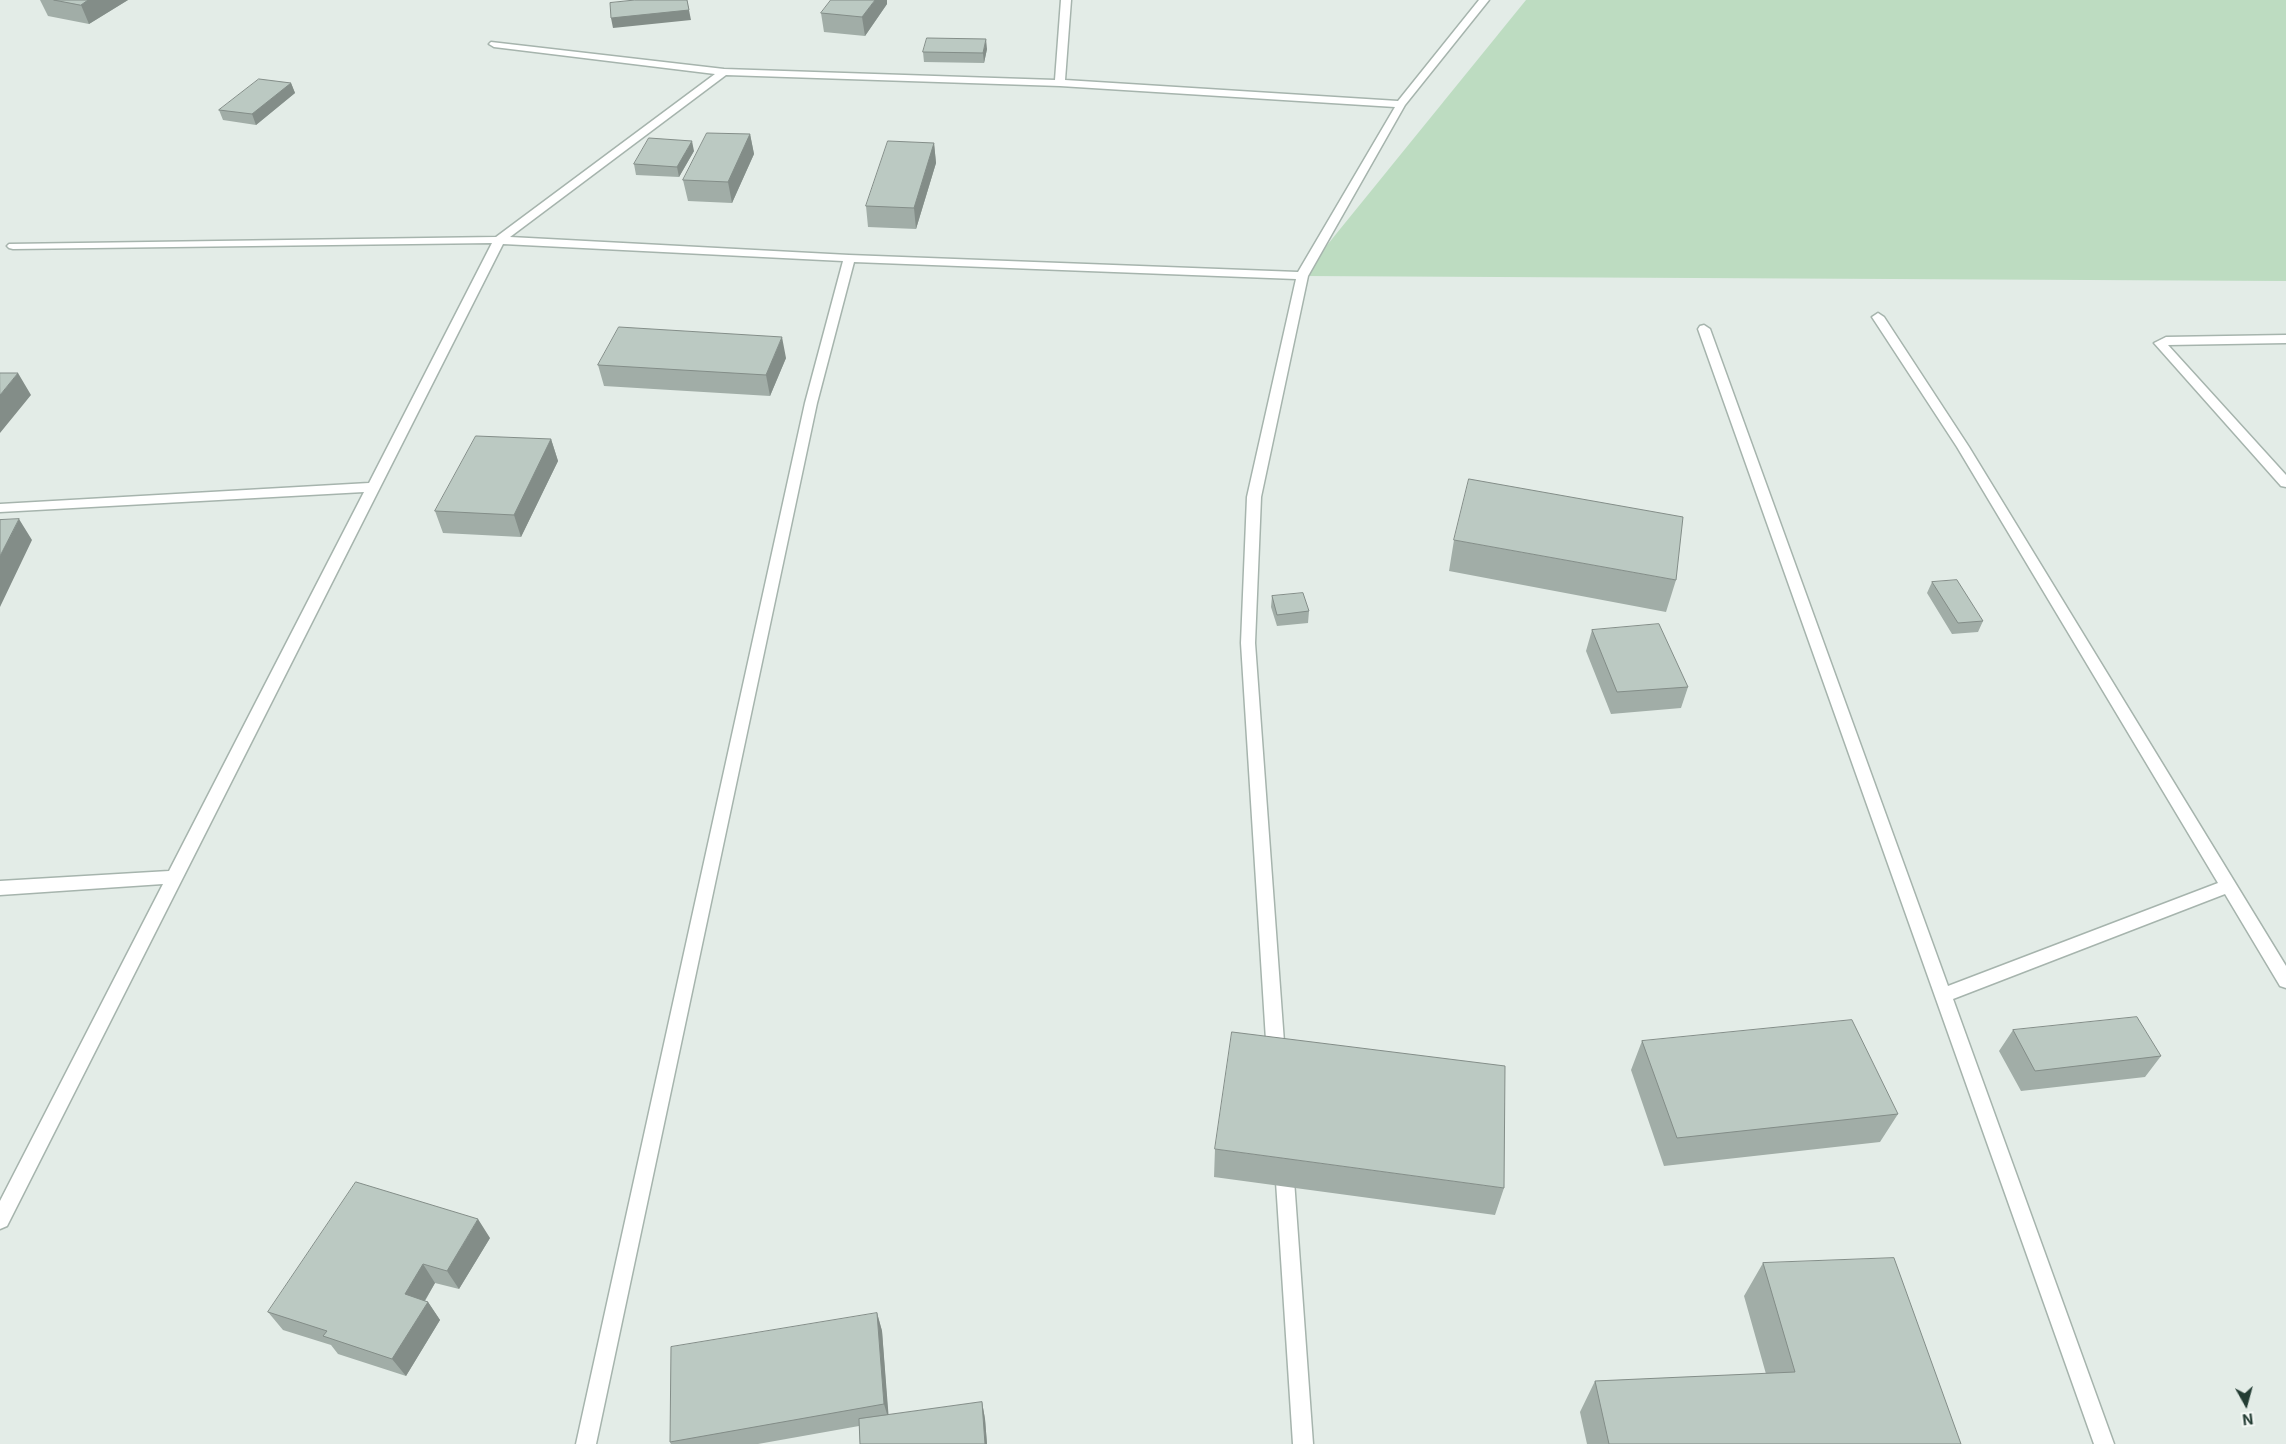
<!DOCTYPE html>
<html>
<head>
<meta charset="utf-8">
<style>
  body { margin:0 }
  #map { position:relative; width:2286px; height:1444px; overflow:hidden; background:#e3ece7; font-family:Inter,sans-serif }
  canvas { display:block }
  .north { position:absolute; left:2221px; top:1379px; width:50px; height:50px; -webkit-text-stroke:4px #f3f8f5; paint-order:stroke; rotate:173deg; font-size:14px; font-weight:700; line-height:20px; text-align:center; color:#233c33 }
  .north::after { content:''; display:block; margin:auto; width:18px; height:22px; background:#233c33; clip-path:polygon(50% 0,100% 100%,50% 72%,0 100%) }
</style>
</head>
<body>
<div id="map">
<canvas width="2286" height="1444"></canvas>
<div class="north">N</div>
</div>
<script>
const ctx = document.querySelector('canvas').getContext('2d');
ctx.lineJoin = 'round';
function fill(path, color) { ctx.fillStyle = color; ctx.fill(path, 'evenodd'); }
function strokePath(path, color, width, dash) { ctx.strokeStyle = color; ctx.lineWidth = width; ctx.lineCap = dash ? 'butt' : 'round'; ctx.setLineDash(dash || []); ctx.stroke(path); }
fill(new Path2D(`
  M1526,0H2286V281L1302,276Z`), '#bddcc1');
const street = new Path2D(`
  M1061,0H1071L1065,80L1398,101L1479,0H1489L1405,105L1308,276L1261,497L1255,643L1285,1056L1282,1061L1276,1064L1270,1061L1267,1056L1241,643L1247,497L1296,279L854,262L817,403L596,1444H576L805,403L843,261L503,244L7,1226L0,1229V1201L163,884L0,895V881L169,871L364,492L0,512V504L369,483L492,243L13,249L9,248L7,246L9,244L496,237L715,74L494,47L489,44L491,42L724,69L1055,80ZM726,75L1060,86L1395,107L1298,272L849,255L510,237Z
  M1878,313L1884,317L1969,447L2286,966V988L2280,986L2225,894L1953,999L2114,1444H2094L1698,329L1700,326L1704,325L1710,329L1948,986L2218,883L1957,447L1872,317Z
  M2286,335V343L2168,345L2286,475V487L2281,486L2154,343L2166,337Z
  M1284,1158L1291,1160L1293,1166L1313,1444H1293L1275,1166L1277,1160Z`);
strokePath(street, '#a6b4ad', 3);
fill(street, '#fff');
fill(new Path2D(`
  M40,0H128L89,24L48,16Z
  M887,4L865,36L824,32L821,13Z
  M987,49L984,63L924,62L923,52Z
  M291,83L295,93L256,125L223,120L219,110Z
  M750,134L754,154L732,203L688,201L683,180Z
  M934,143L936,163L916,229L868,227L866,206Z
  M694,151L679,177L636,175L634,164Z
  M786,358L770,396L604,386L598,365Z
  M551,439L558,461L521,537L443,533L435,511Z
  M1454,540L1676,580L1666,612L1449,571Z
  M1932,582L1983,621L1978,632L1952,634L1927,593Z
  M1272,596L1309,611L1308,623L1277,626L1271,607Z
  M1592,630L1688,687L1681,708L1611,714L1586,651Z
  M2013,1030L2161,1056L2145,1077L2021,1091L1999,1051Z
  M1642,1041L1898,1114L1880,1142L1664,1166L1631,1070Z
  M1215,1149L1504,1188L1495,1215L1214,1177Z
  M490,1238L459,1289L435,1283L425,1301L428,1302L440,1320L406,1376L338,1354L331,1345L283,1330L268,1312Z
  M1763,1263L1961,1444H1587L1580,1412L1595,1381L1766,1374L1744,1296Z
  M877,1313L882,1331L888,1415L982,1402L985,1419L987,1444H860L859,1426L758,1444H671L670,1442Z`), '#a1ada7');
fill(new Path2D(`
  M88,0H128L89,24L81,5Z
  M687,0L691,20L613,28L611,18Z
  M875,0H887V4L865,36L862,17Z
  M986,39L987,49L984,63L983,53Z
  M291,83L295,93L256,125L252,114Z
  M750,134L754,154L732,203L728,182Z
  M692,141L694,151L679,177L677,167Z
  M934,143L936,163L916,229L914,208Z
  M782,337L786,358L770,396L766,375Z
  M18,373L31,395L0,433V395Z
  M551,439L558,461L521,537L514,515Z
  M19,519L32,540L0,607V556Z
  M478,1219L490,1238L459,1289L447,1271Z
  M423,1264L435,1283L418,1312L405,1294Z
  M428,1302L440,1320L406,1376L392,1359Z
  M877,1313L882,1331L889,1421L884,1404Z
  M982,1402L985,1419L987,1444H985Z`), '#838d88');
const building = new Path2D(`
  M54,0H88L81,5Z
  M635,0H687L689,10L611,18L610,3Z
  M831,0H875L862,17L821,13Z
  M927,38L986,39L983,53L923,52Z
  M259,79L291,83L252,114L219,110Z
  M707,133L750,134L728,182L683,180Z
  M649,138L692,141L677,167L634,164Z
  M888,141L934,143L914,208L866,206Z
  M619,327L782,337L766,375L598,365Z
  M0,373H18L0,395Z
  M476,436L551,439L514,515L435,511Z
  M1469,479L1683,517L1676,580L1454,540Z
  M19,519L0,556V520Z
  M1957,580L1983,621L1958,623L1932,582Z
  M1303,593L1309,611L1277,615L1272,596Z
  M1659,624L1688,687L1617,692L1592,630Z
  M2137,1017L2161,1056L2035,1071L2013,1030Z
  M1852,1020L1898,1114L1677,1138L1642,1041Z
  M1232,1032L1505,1066L1504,1188L1215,1149Z
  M356,1182L478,1219L447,1271L423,1264L405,1294L428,1302L392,1359L323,1336L327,1331L268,1312Z
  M1894,1258L1961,1444H1609L1595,1381L1795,1372L1763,1263Z
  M877,1313L884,1404L670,1442L671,1347Z
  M982,1402L985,1444H860L859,1419Z`);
fill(building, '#bbc9c2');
strokePath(building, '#838d88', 1);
</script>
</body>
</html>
